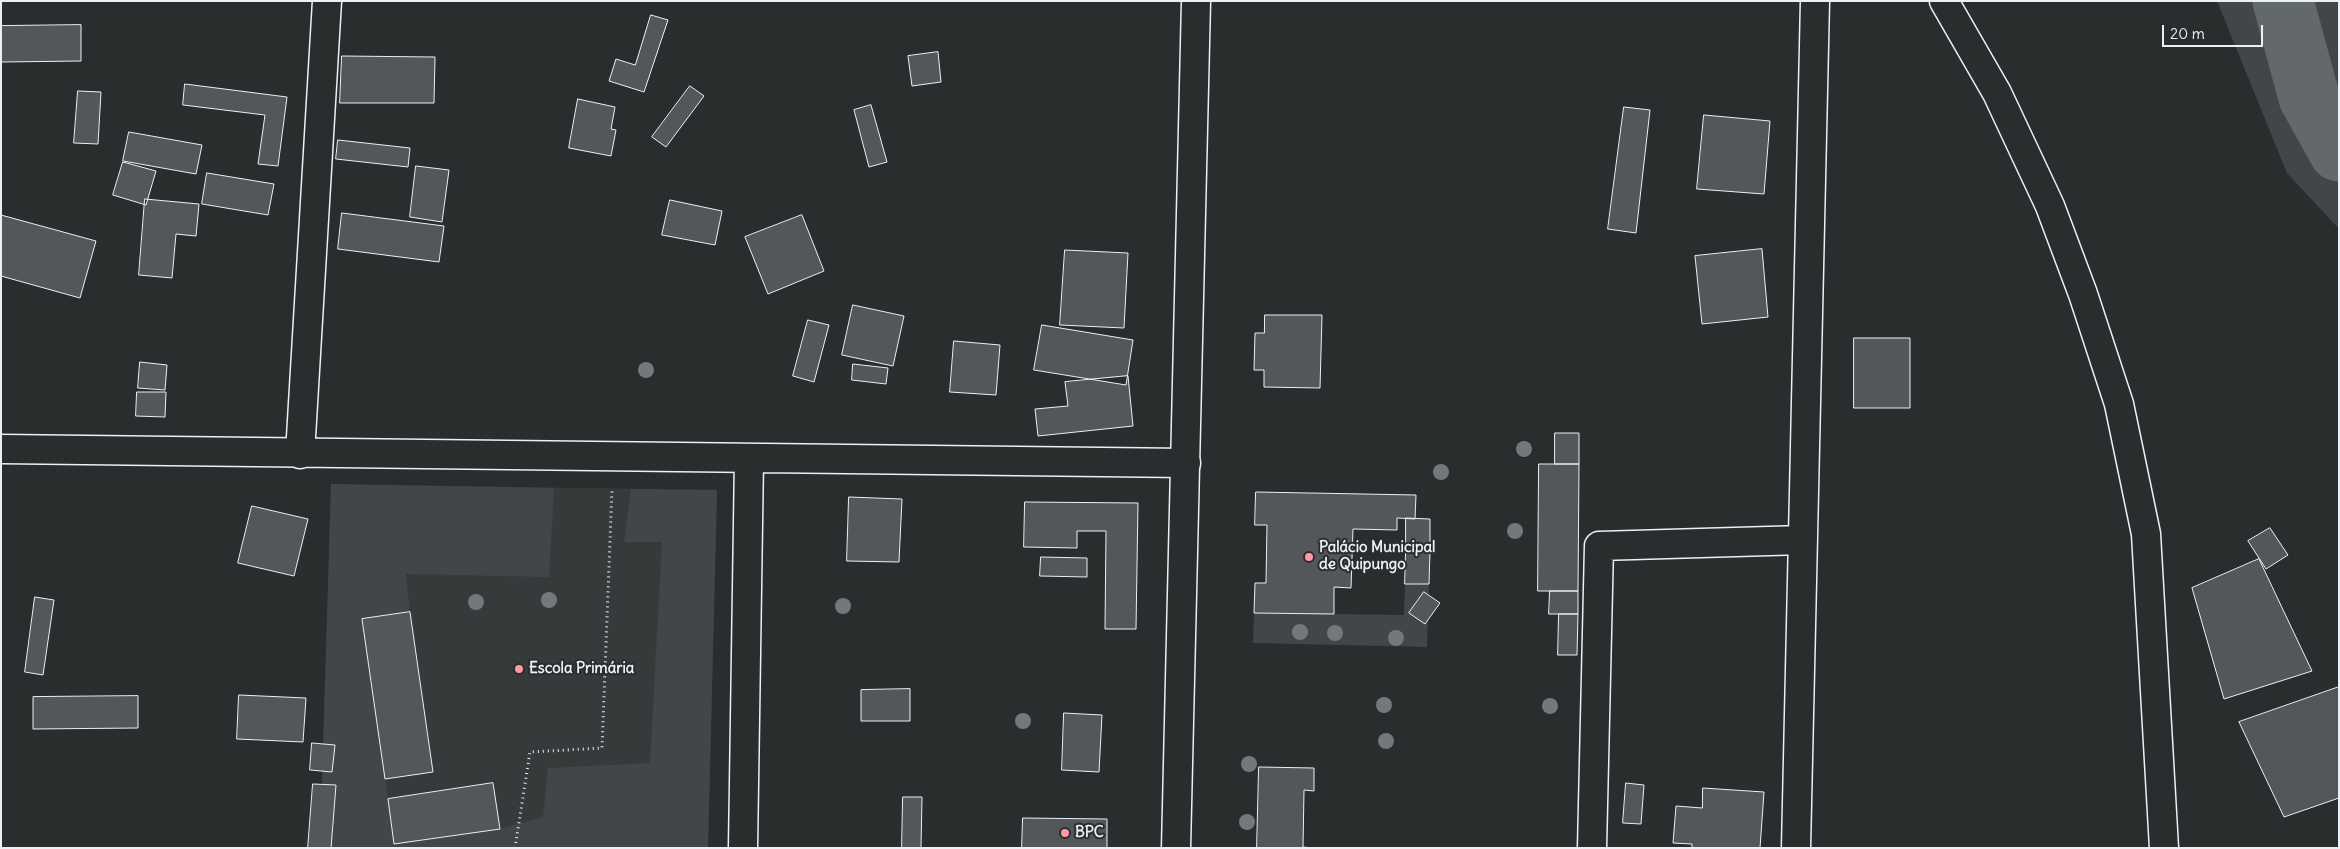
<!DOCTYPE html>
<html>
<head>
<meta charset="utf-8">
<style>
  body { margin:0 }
  #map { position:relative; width:2340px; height:849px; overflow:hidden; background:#2a2d2e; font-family:Delius,sans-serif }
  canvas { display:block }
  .frame { position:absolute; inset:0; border:2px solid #e8f1f8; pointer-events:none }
  .scale { position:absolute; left:2162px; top:25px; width:101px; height:22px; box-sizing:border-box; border:2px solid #e8f1f8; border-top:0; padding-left:6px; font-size:15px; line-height:18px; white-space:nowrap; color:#e8f1f8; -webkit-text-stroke:4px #2a2d2e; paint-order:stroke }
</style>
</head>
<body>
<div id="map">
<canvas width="2340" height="849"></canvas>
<div class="frame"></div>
<div class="scale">20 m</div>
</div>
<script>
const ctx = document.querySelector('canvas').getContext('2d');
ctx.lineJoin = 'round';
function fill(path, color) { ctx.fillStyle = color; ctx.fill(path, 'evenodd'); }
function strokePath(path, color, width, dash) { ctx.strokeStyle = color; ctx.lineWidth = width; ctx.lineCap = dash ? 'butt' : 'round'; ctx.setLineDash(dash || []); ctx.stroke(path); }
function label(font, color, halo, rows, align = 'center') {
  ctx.font = font + ' Delius,sans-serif'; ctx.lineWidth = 4; ctx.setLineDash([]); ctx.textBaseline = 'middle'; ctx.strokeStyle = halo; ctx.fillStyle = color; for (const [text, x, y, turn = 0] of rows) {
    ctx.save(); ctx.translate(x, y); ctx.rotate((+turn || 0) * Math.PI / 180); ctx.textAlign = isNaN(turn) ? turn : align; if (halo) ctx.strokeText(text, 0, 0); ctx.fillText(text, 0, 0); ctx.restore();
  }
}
fill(new Path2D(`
  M331,484L717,490L708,848H320Z`), '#363a3b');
fill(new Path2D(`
  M2217,1H2339V229L2287,173Z
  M331,484L554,488L549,577L406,574L410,612L385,779L394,844L500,829L543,817L548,768L650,763L662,542H624L631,489L717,490L708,848H320Z
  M1405,584H1429L1427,647L1253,643L1254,613L1404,615Z`), '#424648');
strokePath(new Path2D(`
  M2283,1L2309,97L2339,151`), '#63686b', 61);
const building = new Path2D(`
  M651,15L668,20L644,92L609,81L616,59L635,65Z
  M81,25V61L1,62V26Z
  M938,52L941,82L912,86L908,56Z
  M342,56L435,57L434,103H340Z
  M185,84L287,97L278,166L258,164L265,115L183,105Z
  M690,86L704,96L666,147L652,137Z
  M78,91L101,92L98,144L74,143Z
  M578,99L615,107L611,129L616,130L611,156L569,148Z
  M871,105L887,162L869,167L854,110Z
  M1624,107L1650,110L1636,233L1608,229Z
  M1704,115L1770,121L1764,194L1697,189Z
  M129,132L202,145L196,174L123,161Z
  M338,140L410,148L408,167L336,159Z
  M123,162L156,171L146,205L113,195Z
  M416,166L449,170L442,222L410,217Z
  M207,173L274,184L268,215L202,204Z
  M145,199L199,204L196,236L176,234L172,278L139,275Z
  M670,200L722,211L715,245L662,235Z
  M342,213L444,226L439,262L338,249Z
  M1,215L96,241L80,298L1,276Z
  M802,215L824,271L768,294L745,237Z
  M1762,249L1768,317L1702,324L1695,256Z
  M1065,250L1128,253L1124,328L1060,325Z
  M853,305L904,316L893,366L842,355Z
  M1265,315H1322L1320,388L1264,387V370H1254L1255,333H1264Z
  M808,320L829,325L814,382L793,376Z
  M1042,325L1133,340L1126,385L1034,370Z
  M1854,338H1910V408H1854Z
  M954,341L1000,345L996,395L950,392Z
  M140,362L167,365L165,390L138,388Z
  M853,364L888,368L886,384L852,380Z
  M1128,376L1133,426L1038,436L1035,409L1068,406L1065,382Z
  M137,392H166L165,417L136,416Z
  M1555,433H1579V464H1555Z
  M1539,464H1579L1578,591H1538Z
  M1256,492L1416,495L1415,519L1397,518V530L1353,529L1351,588L1334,587V614L1254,613L1255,583H1266L1267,525H1255Z
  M849,497L902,499L899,562L847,561Z
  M1025,502L1138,503L1136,629H1105L1106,531H1077V548L1024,547Z
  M252,506L308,519L294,576L238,563Z
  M1406,518L1430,519V551H1406Z
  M2270,528L2288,555L2266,569L2248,541Z
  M1406,551H1430L1429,584H1405Z
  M1041,557L1087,558V577L1040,576Z
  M2259,559L2312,671L2224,699L2192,588Z
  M1550,591H1578V614H1549Z
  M1424,592L1440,603L1425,624L1409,613Z
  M35,597L54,600L43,675L25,672Z
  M410,612L433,772L385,779L362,619Z
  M1559,614H1578L1577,655H1558Z
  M2339,687V798L2284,817L2239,722Z
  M910,689V721H861V690Z
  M239,695L306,698L303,742L237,739Z
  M138,696V728L33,729V697Z
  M1064,713L1102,715L1099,772L1062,770Z
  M312,743L335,745L332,772L310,770Z
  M1259,767L1314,768V791L1304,790L1303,847L1312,848H1257Z
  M493,783L500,829L394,844L388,799Z
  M1626,783L1644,785L1641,824L1623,823Z
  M313,784L336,785L331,848H308Z
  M1703,788L1764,792L1760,848H1692V844L1673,843L1676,806L1702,808Z
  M903,797H922L921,848H902Z
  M1023,818L1107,819V848H1022Z`);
fill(building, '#535759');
strokePath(building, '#e8f1f8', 1);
const street = new Path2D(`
  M1944,1L1997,93L2050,206L2083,294L2119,404L2146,534L2164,848
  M1,449L1186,463
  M300,454L327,1
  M743,848L749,458
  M1592,848L1599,546L1803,540
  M1796,848L1815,1`);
const primary = new Path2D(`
  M1176,848L1196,1`);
strokePath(street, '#e8f1f8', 31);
strokePath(primary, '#e8f1f8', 31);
strokePath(new Path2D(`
  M515,848L530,752L602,748L612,489`), '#e8f1f8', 3, [1, 4]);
strokePath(street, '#2a2d2e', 28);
strokePath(primary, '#2a2d2e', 28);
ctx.fillStyle = '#73787b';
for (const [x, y] of [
  [646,370],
  [1524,449],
  [1441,472],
  [1515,531],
  [549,600],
  [476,602],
  [843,606],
  [1300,632],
  [1335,633],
  [1396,638],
  [1384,705],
  [1550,706],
  [1023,721],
  [1386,741],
  [1249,764],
  [1247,822]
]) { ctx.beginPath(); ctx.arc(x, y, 8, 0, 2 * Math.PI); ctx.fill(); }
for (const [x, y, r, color] of [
  [1309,557,5,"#ff9aa2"],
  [519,669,5,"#ff9aa2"],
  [1065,833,5,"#ff9aa2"]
]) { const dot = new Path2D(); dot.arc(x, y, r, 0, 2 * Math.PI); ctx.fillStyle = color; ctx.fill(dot); strokePath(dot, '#2a2d2e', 2); }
label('bold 15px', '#e8f1f8', '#2a2d2e', [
  ["Palácio Municipal",1319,548],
  ["de Quipungo",1319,565],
  ["Escola Primária",529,669],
  ["BPC",1075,833]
], 'left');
</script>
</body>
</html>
